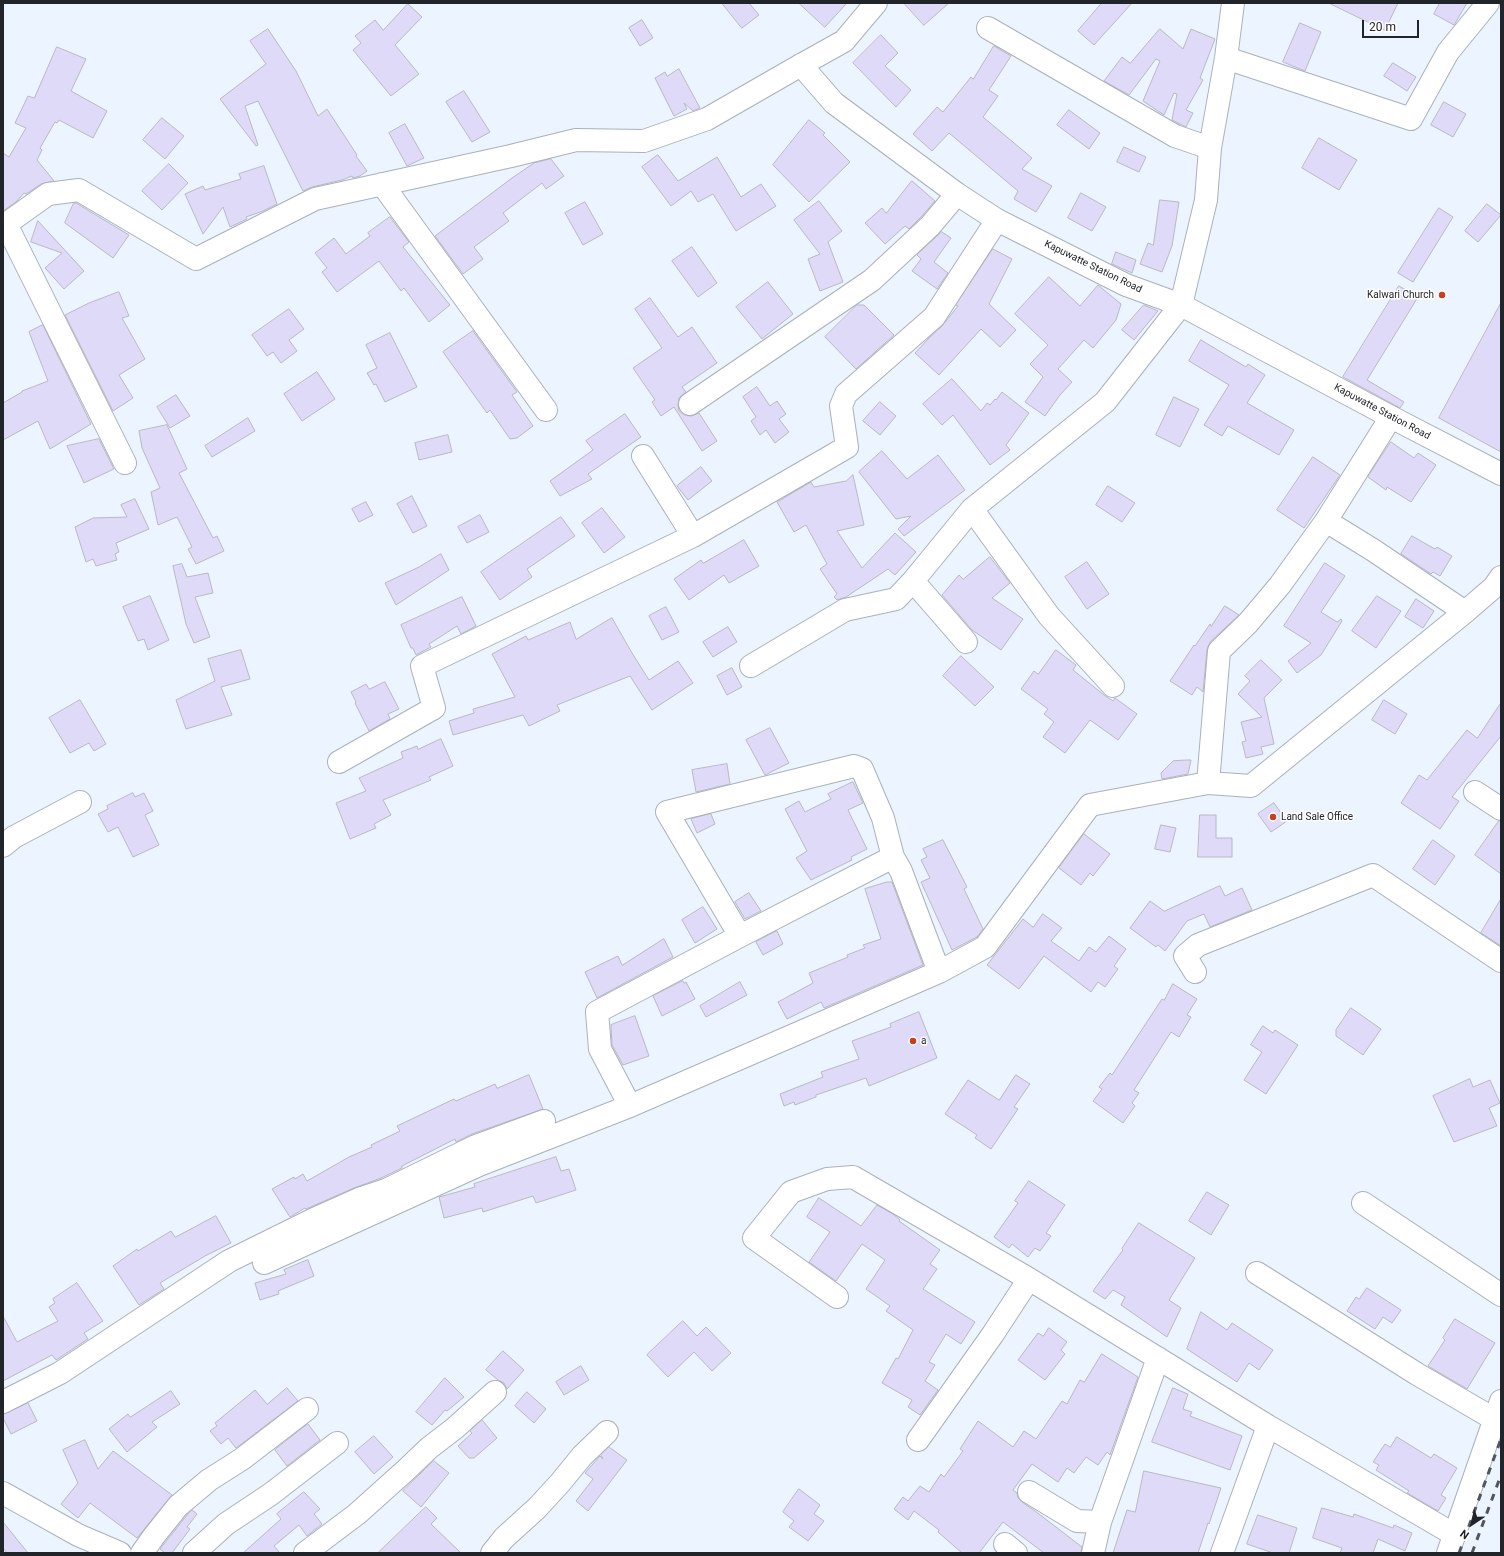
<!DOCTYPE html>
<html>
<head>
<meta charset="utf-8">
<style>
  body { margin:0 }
  #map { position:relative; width:1504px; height:1556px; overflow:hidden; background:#ecf4ff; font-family:Roboto,sans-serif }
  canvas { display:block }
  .frame { position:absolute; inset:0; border:4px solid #212428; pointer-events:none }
  .north { position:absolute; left:1452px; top:1504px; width:40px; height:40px; -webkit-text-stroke:3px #fff; paint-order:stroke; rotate:215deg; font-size:11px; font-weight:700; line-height:16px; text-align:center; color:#212428 }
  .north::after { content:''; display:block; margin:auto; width:14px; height:18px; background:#212428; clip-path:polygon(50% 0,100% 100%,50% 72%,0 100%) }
  .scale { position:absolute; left:1362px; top:20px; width:57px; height:18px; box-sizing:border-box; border:2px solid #212428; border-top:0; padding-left:5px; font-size:12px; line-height:14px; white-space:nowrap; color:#212428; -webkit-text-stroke:3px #fff; paint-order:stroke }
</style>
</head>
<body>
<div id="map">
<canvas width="1504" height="1556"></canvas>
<div class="frame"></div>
<div class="north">N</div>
<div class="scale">20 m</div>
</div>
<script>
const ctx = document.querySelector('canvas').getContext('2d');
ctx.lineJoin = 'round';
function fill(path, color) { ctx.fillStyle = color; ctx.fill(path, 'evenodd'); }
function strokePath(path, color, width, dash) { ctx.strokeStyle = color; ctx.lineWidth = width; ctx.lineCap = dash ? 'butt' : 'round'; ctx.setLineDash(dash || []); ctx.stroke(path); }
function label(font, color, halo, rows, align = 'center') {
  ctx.font = font + ' Roboto,sans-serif'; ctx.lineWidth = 3; ctx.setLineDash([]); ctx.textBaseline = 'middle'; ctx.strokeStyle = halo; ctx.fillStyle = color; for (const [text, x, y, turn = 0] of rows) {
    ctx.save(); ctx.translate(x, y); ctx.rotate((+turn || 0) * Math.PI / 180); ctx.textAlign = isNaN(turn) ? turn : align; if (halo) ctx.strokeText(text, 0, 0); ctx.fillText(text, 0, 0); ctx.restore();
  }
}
const building = new Path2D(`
  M722,3H749L759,15L742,28Z
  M799,3H847L825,27Z
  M904,3H949L924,25Z
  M1102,3H1132L1094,45L1078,31Z
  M1329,3H1398L1385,30Z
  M1440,3H1467L1454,25L1434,14Z
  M408,4L422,17L395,45L419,74L391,96L353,50L361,43L355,36L375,20L383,30Z
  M642,20L653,38L640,46L629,28Z
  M1300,23L1321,32L1305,71L1283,62Z
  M268,29L296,71L318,116L327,109L357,155L356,156L367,171L360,176L353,178L352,176L342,180L312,187L303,191L258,101L245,106L258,145L256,146L220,99L266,64L250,41Z
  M1160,29L1183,49L1191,29L1215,39L1200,78L1203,80L1186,110L1193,113L1186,127L1172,120L1177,94L1174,93L1164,115L1143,101L1160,61L1156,59L1129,95L1104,81L1122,57L1130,63Z
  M881,35L898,53L885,66L911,90L896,107L853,63Z
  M994,46L1011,56L989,90L998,96L983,117L1032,158L1022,169L1052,186L1036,212L1014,199L1018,191L949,133L932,151L913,134L937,107L943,112L971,77L973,79Z
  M57,47L86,59L71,91L107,111L93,138L59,120L57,123L55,122L40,148L42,150L37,160L54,181L41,184L26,194L24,193L16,202L3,211V153L9,157L26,128L15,123L28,96L34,98Z
  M1393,63L1416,77L1407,91L1384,76Z
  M679,69L700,108L693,111L684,103L687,109L674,116L655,78L665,72L667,76Z
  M464,91L490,132L472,142L446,102Z
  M1444,102L1466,114L1453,137L1431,125Z
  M1069,110L1100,133L1089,149L1057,125Z
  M162,118L184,136L165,159L143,140Z
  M809,120L825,133L823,135L850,162L809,202L773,165Z
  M405,124L424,158L407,166L389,133Z
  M1319,138L1357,160L1339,190L1302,168Z
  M1124,147L1146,157L1139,172L1117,162Z
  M658,155L678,181L717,157L741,197L761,184L776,206L736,231L713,194L698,202L691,191L671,206L642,167Z
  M551,159L564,176L546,189L542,183L503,213L509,221L474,247L483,259L463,274L435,236L512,178L534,163Z
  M169,164L188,183L162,210L142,191Z
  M264,166L277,204L263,211L246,217L247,219L230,227L223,207L203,234L185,194L203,186L205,190L241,179L239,174Z
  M912,181L935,201L921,217L909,229L905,226L885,244L865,223L882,208L886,213Z
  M1081,193L1106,207L1092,231L1068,218Z
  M1160,200L1179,202L1172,246L1162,272L1140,264L1148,243L1153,245Z
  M819,201L842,231L828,242L843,282L820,291L808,259L820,254L794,220Z
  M585,202L603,234L583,245L565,213Z
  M74,203H76L129,235L113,258L65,223Z
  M1487,204L1501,215L1478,242L1465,231Z
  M1439,208L1453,217L1413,282L1398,273Z
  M390,217L409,242L403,247L450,305L429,322L404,288L401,291L379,261L337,292L322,272L327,268L315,253L334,238L346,254L370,236L368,233Z
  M38,221L84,271L64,289L45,268L62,253L31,242Z
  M942,232L951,238L934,262L948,273L937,289L912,271L921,259L917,255Z
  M692,247L717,283L698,297L672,261Z
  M993,249L1012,259L989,304L1016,330L1000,347L981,329L939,375L915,353L929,338L942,326L958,306L956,305Z
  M1116,252L1136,260L1132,273L1112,264Z
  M1049,277L1080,306L1098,285L1121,304L1116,320L1093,348L1084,340L1058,369L1072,382L1060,395L1045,416L1025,402L1043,377L1030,364L1048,345L1015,314Z
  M768,282L793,314L762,339L736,307Z
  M1399,286L1418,297L1367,380L1404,402L1400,408L1343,377Z
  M119,292L129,316L122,318L145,359L119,375L133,398L113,411L65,315L89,303Z
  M650,298L678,337L692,327L717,363L682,387L686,392L679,398L678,405L679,411L685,415L691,416L699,413L717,441L702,451L674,407L661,416L652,402L655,400L633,368L662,348L635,309Z
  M1501,303V452L1439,418Z
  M857,305H864L894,335L856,369L825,337Z
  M1144,305L1158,311L1134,340L1122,330Z
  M289,309L304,329L289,340L297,351L281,363L273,352L267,356L252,335Z
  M43,325L91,424L50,449L38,421L3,440V403L22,392V391L48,381L29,332Z
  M473,331L517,392L512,395L533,426L517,438L510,439L490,410L487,413L443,352Z
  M390,333L417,387L385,402L376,384L374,385L367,373L377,368L366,345Z
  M1201,340L1246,367L1248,364L1265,375L1247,403L1294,430L1279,455L1228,426L1222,436L1204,425L1229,385L1189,361Z
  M317,372L335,399L302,421L284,394Z
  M952,379L981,411L987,403L990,405L995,399L996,400L1002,392L1029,413L1006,445L1010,450L990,465L953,415L942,425L923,404Z
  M757,387L770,406L777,401L786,414L779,419L789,432L775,443L766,430L760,435L751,421L756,417L743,397Z
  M176,395L190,416L170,428L157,407Z
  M1174,397L1199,409L1180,447L1156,435Z
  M880,402L896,416L880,435L863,421Z
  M625,414L641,437L588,474L592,479L560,496L550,481L593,450L586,441Z
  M248,418L255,431L212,457L205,446Z
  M167,425L187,469L179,473L213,538L217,536L224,551L196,564L188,549L192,547L177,517L158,525L151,492L160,488L142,448L139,431Z
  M448,435L452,452L419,460L415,443Z
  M99,439L114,469L84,483L67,446Z
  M1391,442L1414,458L1418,453L1436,465L1411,502L1387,487L1386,490L1368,477Z
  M882,451L907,479L938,455L965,490L904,536L898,529L911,516L896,519L859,472Z
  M1313,457L1340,475L1304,528L1277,510Z
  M701,467L712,481L688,500L677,486Z
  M853,475L864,525L837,531L862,568L895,533L916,552L895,575L888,569L846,597L837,600L834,597L837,594L820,569L827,564L806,525L794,532L777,502L811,482L814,487L846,481Z
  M1108,486L1135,503L1122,522L1096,505Z
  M412,496L427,526L413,533L397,504Z
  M135,499L149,529L116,543L119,552L115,554L117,560L96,566L93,559L86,562L75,527L93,518L127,517L121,505Z
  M366,502L373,515L359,522L352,509Z
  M602,508L625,537L604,553L582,523Z
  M480,515L489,532L467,543L458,527Z
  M561,517L575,536L527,569L532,577L500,600L481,572Z
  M1412,536L1435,549L1437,547L1452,556L1440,576L1433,572L1431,574L1401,554Z
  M744,540L759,566L729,583L724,575L689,600L674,579L701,560L703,563Z
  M441,554L449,570L396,605L385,583L419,567Z
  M990,557L1010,583L992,598L1023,619L1001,650L972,630L942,595L959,575L963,579Z
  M1087,562L1109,594L1087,609L1065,577Z
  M1325,563L1345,576L1321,612L1337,622L1341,619L1342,621L1321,655L1297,673L1288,661L1311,643L1284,626Z
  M182,564L187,577L208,573L213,593L195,597L210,637L194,643L186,624L173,566Z
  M150,596L169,640L148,650L144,639L138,641L123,607Z
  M1377,596L1401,611L1376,648L1352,631Z
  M462,597L476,626L461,634L457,626L429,644L431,647L416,655L413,648H411L401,625Z
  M1416,599L1434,611L1423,628L1405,617Z
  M1225,606L1239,615L1210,642L1207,650L1203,692L1197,687L1192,695L1170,681L1194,645L1195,646L1210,624L1211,626Z
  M666,607L679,632L662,640L649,616Z
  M612,618L632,653L649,680L678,661L693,683L652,710L630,676L557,705L560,711L529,726L523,715L453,735L449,721L474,713L473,709L515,697L492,654L526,636L528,640L570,622L576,639Z
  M728,627L737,642L713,657L703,642Z
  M241,650L250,679L221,687L232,715L186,729L176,700L215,681L208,659Z
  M1056,650L1076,665L1073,670L1104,695L1113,701L1115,698L1137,714L1118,740L1090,720L1065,753L1043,737L1054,722L1044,714L1048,709L1021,689L1034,671L1038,674Z
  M961,656L994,687L975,706L943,676Z
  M1261,660L1282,680L1264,698L1274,744L1261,747L1263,754L1246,758L1242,742L1246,741L1241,722L1262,717L1238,694L1250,681L1245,676Z
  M732,668L742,687L727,695L717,676Z
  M385,682L399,709L388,714L390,719L369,731L355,703L356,702L351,692L366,684L369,689Z
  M80,700L106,744L94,751L89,743L70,753L49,718Z
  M1384,700L1407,714L1395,734L1372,720Z
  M1501,703V736L1452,797L1459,801L1440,829L1401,803L1419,775L1427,780L1467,730L1477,738Z
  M770,728L789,763L765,775L746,740Z
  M441,739L453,766L429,777L431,780L383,800L391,815L374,824L376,828L350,839L336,803L366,791L359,778L403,758L401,752L417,746L418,749Z
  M1187,760H1191L1188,774L1162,779L1161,773L1173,761Z
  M727,764L730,784L696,792L692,770Z
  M853,782L863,803L848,810L867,849L851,857L852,860L811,880L796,858L807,851L785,809L799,801L805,812L831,799L828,794Z
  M133,793L135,797L144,793L153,811L145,815L159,845L133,857L118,827L108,832L98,814L108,809L107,806Z
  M1274,803L1287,821L1271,832L1258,814Z
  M711,814L715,824L697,833L691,819Z
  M1200,815H1216V838H1232V857H1198Z
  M1499,821H1501V874L1475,855Z
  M1161,825L1176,828L1170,852L1155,849Z
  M1084,834L1110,854L1093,876L1090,873L1081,885L1059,868Z
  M943,840L967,887L964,889L983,929L977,937L952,950L921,882L930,878L921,860L927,857L923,849Z
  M1433,840L1455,856L1435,885L1413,869Z
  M887,882H892L923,965L824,1008L821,1002L787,1019L778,1002L813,983L809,973L848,957L847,955L865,948L863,945L881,939L865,889Z
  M1220,886L1225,896L1242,888L1252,910L1210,927L1204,914L1187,921L1165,951L1158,945L1156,947L1130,928L1150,901L1164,911Z
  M749,893L761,911L745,919L735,902Z
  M1501,899V946L1481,933Z
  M703,907L717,929L695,943L682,920Z
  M1043,914L1062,928L1051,941L1079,961L1089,947L1096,952L1109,936L1126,949L1114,966L1118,969L1105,987L1098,982L1091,992L1044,956L1019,989L987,965L1023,919L1033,927Z
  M777,931L783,944L763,955L756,942Z
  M664,939L673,957L597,998L585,972L618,956L622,965Z
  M683,981L684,983L686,982L695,999L662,1016L653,996Z
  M740,982L747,995L706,1017L700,1006Z
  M1173,984L1197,999L1187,1015L1191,1017L1179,1037L1171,1032L1134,1090L1139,1093L1132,1103L1135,1106L1123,1123L1093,1101L1102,1089L1099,1087L1110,1073L1112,1075L1162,999L1164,1000Z
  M1351,1008L1381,1029L1363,1055L1336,1036V1030Z
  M919,1012L937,1058L869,1086L866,1078L816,1095V1097L795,1105L794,1102L784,1106L780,1094L823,1077L821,1072L859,1059L852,1041L891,1027L890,1024Z
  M635,1016L649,1056L623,1065L612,1045L611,1025Z
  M1263,1026L1273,1033L1275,1030L1298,1045L1266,1094L1244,1080L1262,1052L1251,1045Z
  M529,1075L543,1109L472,1134L456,1142L455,1139L402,1166V1168L381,1178L354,1188L306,1209L305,1208L290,1217L272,1189L294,1177L295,1179L303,1174L307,1181L349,1157L372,1147L371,1145L400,1131L397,1126L454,1099L456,1101L495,1084L497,1088Z
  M1016,1075L1030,1084L1014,1107L1018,1109L991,1149L975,1138L977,1135L945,1114L968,1080L999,1100Z
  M1470,1079L1473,1087L1490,1080L1500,1103L1489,1108L1497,1126L1454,1142L1433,1096Z
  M556,1157L561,1171L569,1169L576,1190L536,1203L533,1196L483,1212L482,1208L444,1218L439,1197L475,1187L474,1184Z
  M1029,1181L1065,1205L1046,1233L1051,1236L1040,1251L1035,1248L1028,1257L1012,1244L1009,1248L994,1237L1018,1203L1015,1201Z
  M1207,1192L1229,1205L1211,1235L1189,1221Z
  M819,1198L861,1226L877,1205L893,1214L900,1220L899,1221L940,1250L930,1264L937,1269L923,1289L975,1322L961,1344L946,1334L929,1362L935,1365L925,1381L938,1390L920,1415L908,1407L912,1400L882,1383L896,1358L898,1359L913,1330L886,1311L890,1306L866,1289L885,1260L862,1244L836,1281L809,1262L830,1232L807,1217Z
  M216,1216L231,1243L205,1256L160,1283L164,1289L139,1305L113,1266L137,1249L138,1251L171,1231L175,1237Z
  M1139,1223L1195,1258L1169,1300L1181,1308L1167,1337L1121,1305L1125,1297L1113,1290L1105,1299L1093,1291L1123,1250L1122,1249Z
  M308,1260L314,1276L278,1291L279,1294L260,1300L255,1283L286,1274L284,1270Z
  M77,1283L103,1321L84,1333L88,1339L56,1360L52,1355L3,1381V1316L17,1342L58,1321L49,1307L55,1303L53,1299Z
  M1367,1288L1401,1310L1392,1323L1383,1317L1375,1329L1347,1311L1356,1297L1359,1299Z
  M1201,1312L1227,1330L1232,1323L1273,1350L1259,1370L1249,1363L1237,1382L1187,1349Z
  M1455,1319L1495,1343L1467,1389L1428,1366L1445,1340L1443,1338Z
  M683,1321L697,1336L706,1327L731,1353L712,1371L694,1352L668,1377L647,1355Z
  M1049,1328L1067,1342L1061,1350L1065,1354L1045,1380L1018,1360L1038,1333L1043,1336Z
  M503,1351L524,1370L507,1389L504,1383L498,1380L486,1370Z
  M1102,1354L1138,1377L1110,1455L1107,1452L1098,1465L1086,1457L1074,1473L1067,1468L1058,1482L1032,1464L1013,1490L1017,1493L1018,1498L1022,1502L1035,1511L1082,1547L1081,1553H1044L1003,1522L979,1553H962L938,1532L939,1530L914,1511L908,1520L894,1509L903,1497L908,1501L920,1486L929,1492L941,1474L944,1477L963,1451L960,1449L978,1421L1013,1447L1024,1431L1036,1439L1062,1401L1067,1404L1080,1380L1084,1382Z
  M581,1366L589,1380L564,1395L556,1382Z
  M445,1378L464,1397L447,1411L445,1410L432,1425L416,1412Z
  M287,1388L298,1401L236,1448L228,1438L221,1444L210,1431L217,1426L215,1423L255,1390L267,1404Z
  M1173,1388L1188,1394L1183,1409L1192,1412L1190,1416L1242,1436L1230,1470L1152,1442Z
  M171,1391L180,1404L152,1422L157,1427L127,1452L109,1429L128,1414L130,1417Z
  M527,1392L546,1409L534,1423L515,1406Z
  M28,1403L37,1421L11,1434L3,1418V1415Z
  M482,1420L497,1438L474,1458H469L458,1446L472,1433L470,1431Z
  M308,1424L320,1440L287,1466L275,1450Z
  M374,1436L393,1457L374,1474L355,1452Z
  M1397,1437L1431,1458L1434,1454L1457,1468L1441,1495L1446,1498L1438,1511L1407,1493L1409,1491L1376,1470L1379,1465L1373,1462L1385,1444L1390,1447Z
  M85,1440L98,1469L113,1451L172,1495L137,1538L90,1503L78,1518L61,1504L78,1483L63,1450Z
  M609,1447L627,1460L588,1511L576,1501L593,1479L585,1473L600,1456L603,1459L601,1455Z
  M434,1461L449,1473L421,1507L403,1491Z
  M1144,1471L1221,1488L1209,1524L1208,1523L1198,1553H1113L1127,1510L1135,1512Z
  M799,1489L820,1505L814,1514L824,1521L808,1541L789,1527L794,1521L783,1512Z
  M304,1492L320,1509L314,1514L322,1524L307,1536L299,1525L274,1546L280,1553H243L281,1519L277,1514Z
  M426,1507L437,1518L431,1524L461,1553H378Z
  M1322,1508L1353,1517L1354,1514L1393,1528L1394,1525L1412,1533L1405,1551L1378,1539L1373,1553H1340L1342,1548L1313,1538Z
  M192,1510L197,1514L187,1527L190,1529L172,1553H165L160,1549L187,1515Z
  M1258,1515L1297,1528L1289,1553H1273L1247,1544Z
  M3,1522L28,1553H7L3,1548Z`);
fill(building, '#dedaf8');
strokePath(building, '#b9b8c3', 1);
const minor = new Path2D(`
  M988,28L1175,136L1210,148
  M1226,58L1411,119L1448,52L1488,3
  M382,184L546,410
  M3,224H6L48,194L79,190L196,259L315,199L511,156L576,140L644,141L707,119L801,65
  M6,224L125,463
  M690,404L872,280L930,226L957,194
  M643,456L693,536
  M972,509L1049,616L1113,686
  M1326,521L1373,550L1465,612
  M913,581L966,642
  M751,666L845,610L896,599L913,581L972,509L1105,402L1181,305L1206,200L1210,148L1226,58L1233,3
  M339,762L434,708L422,666L693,536L847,447L841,406L846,394L934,317L997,220
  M1208,783L1219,651L1248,623L1280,585L1326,521L1391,417
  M1475,792L1501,809
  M3,846L14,837L80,802
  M740,936L667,812L854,766L862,769L883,818L893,857
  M1195,972L1185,956L1198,945L1373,875L1501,961
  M630,1106L600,1049L597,1012L740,936L893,857L901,871L939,972
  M1363,1203L1501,1295
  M264,1263L479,1165L630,1106L939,972L985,947L1090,805L1208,783L1251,786L1465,612L1494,587L1501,577
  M1257,1273L1417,1374L1494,1419
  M837,1297L754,1238L791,1192L827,1179L853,1177L1029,1279L1268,1426L1455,1535
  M3,1402L60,1373L229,1261L312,1220L359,1199L386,1190L476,1146L544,1121
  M918,1440L993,1334L1029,1279
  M1029,1492L1077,1521L1100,1522
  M1005,1544L1016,1553
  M142,1553L154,1536L178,1506L209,1480L242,1459L307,1409
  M194,1553L226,1524L271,1494L337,1443
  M305,1553L357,1514L406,1470L429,1448L455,1428L495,1392
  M492,1553L504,1538L537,1508L560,1483L582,1456L607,1432
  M1093,1553L1100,1522L1158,1358
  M1222,1553L1268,1426
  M1448,1553L1501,1401`);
const tertiary = new Path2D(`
  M876,3L844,41L801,65L834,103L957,194L997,220L1126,285L1181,305L1391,417L1501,474
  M3,1493L78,1535L120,1553`);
strokePath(minor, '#aab1bb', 24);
strokePath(tertiary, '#aab1bb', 24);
strokePath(minor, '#fff', 22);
strokePath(tertiary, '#fff', 22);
strokePath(new Path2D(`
  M1459,1553L1501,1439
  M1472,1553L1501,1475`), '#52565c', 3, [7, 7]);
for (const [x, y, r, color] of [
  [1442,295,4,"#c83f1b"],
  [1273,817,4,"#c83f1b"],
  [913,1041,4,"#c83f1b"]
]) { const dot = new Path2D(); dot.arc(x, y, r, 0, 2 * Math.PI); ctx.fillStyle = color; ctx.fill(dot); strokePath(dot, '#fff', 1.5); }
label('10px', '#212428', '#fff', [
  ["Kapuwatte Station Road",1093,267,26],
  ["Kapuwatte Station Road",1382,412,28]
]);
label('10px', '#212428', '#fff', [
  ["Kalwari Church",1434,295,"right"],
  ["Land Sale Office",1281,817],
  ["a",921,1041]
], 'left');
</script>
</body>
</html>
